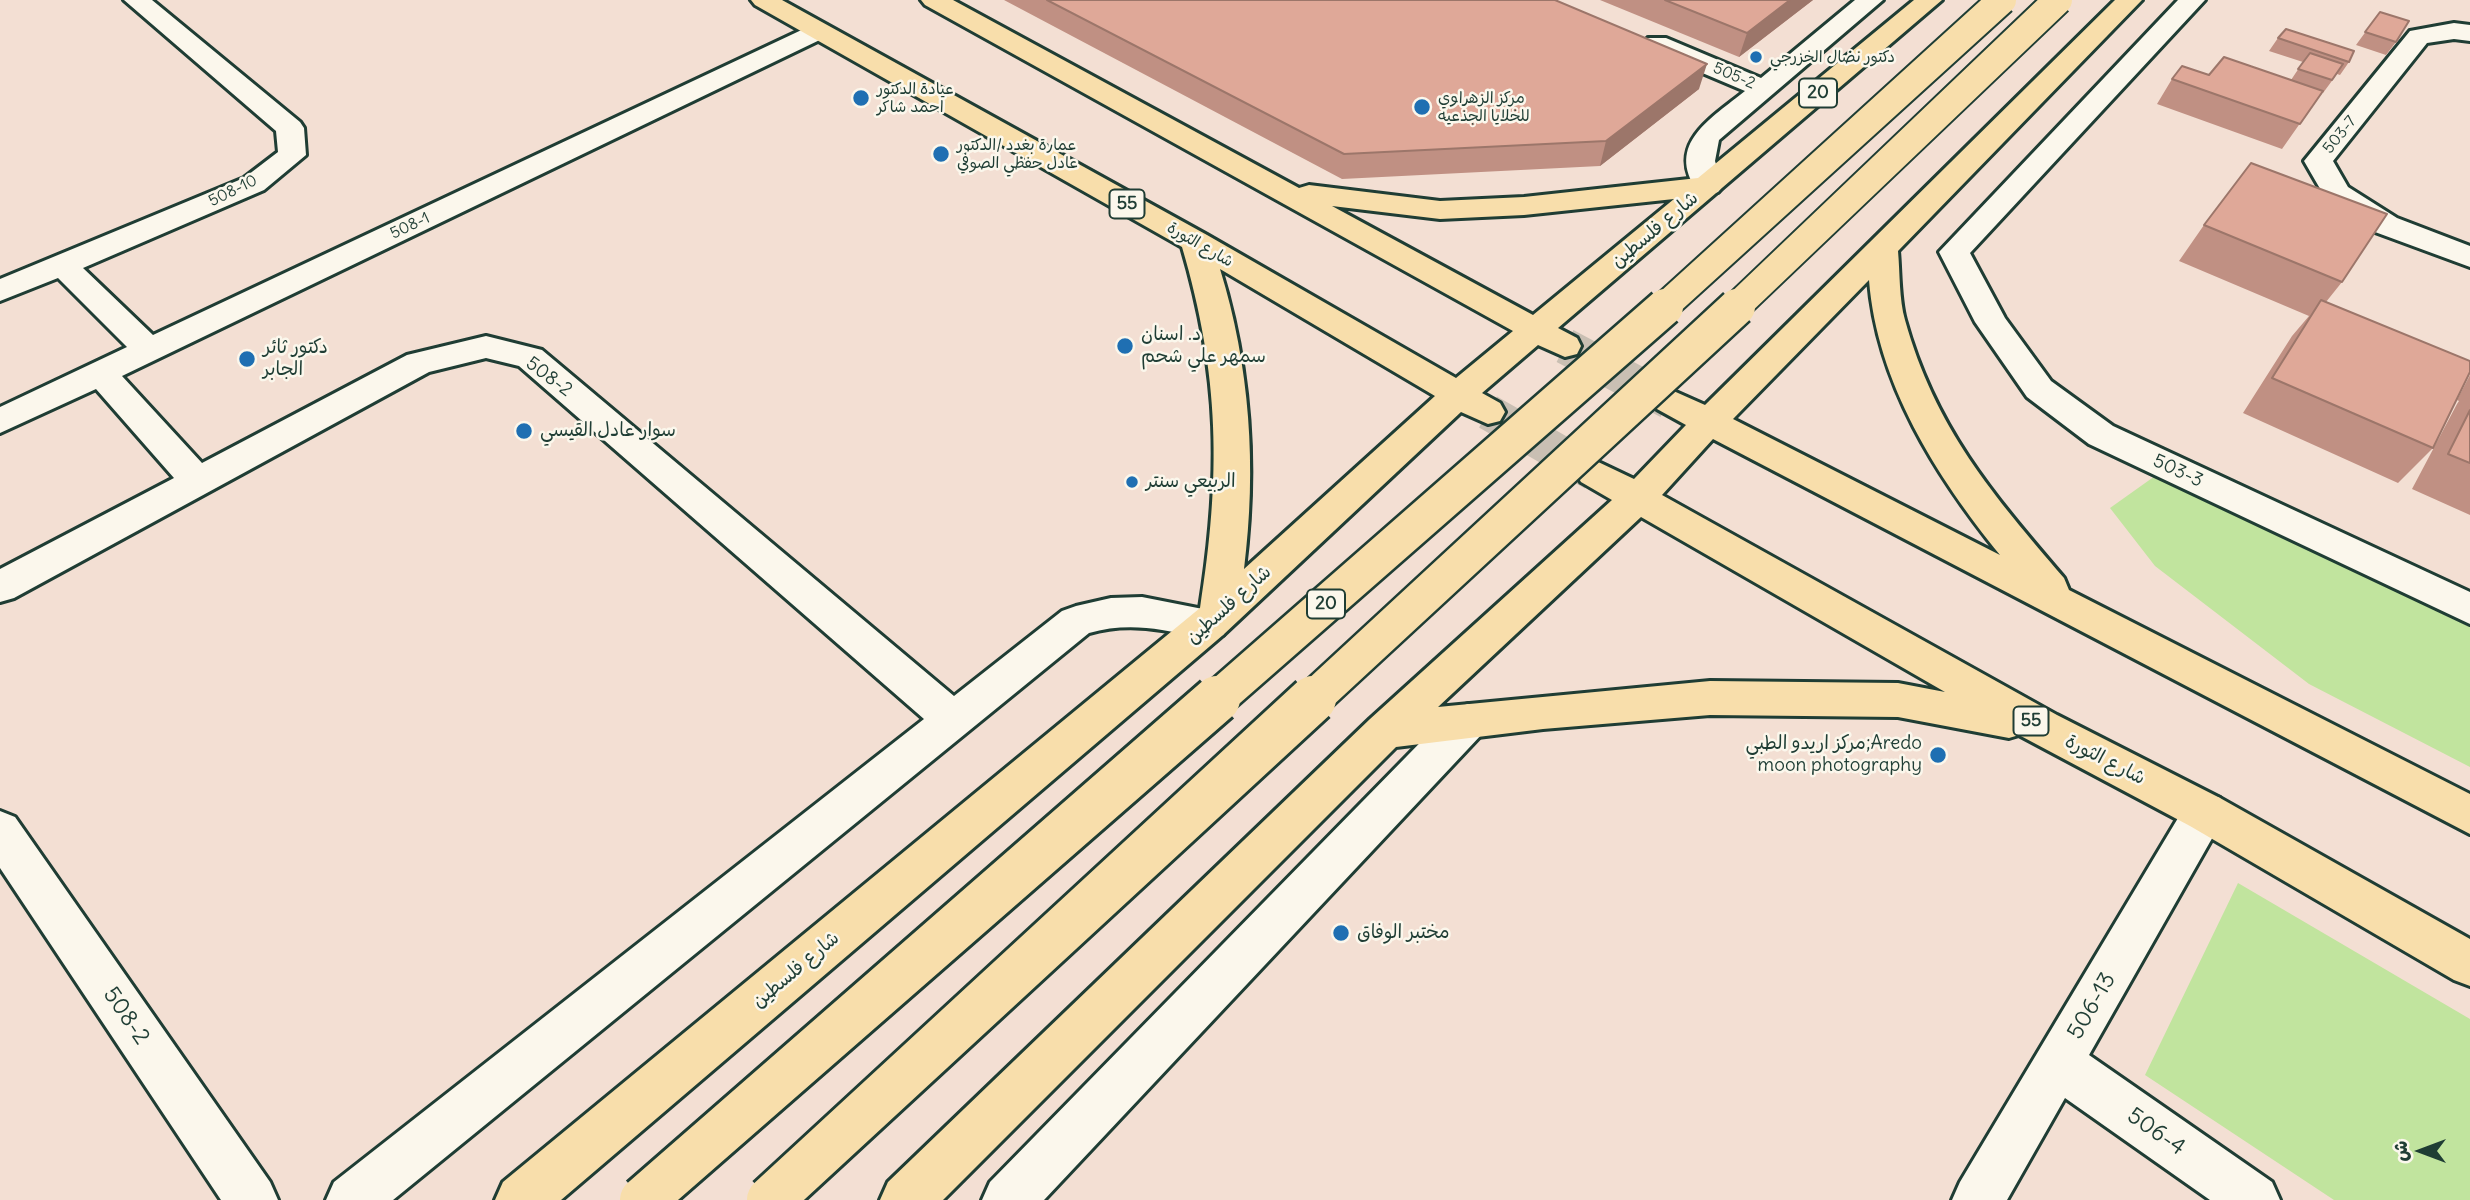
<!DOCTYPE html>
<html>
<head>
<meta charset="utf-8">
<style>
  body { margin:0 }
  #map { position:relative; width:2470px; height:1200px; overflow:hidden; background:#f3dfd3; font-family:Delius,"Playpen Sans Arabic",sans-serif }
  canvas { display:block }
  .north { position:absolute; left:2386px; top:1116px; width:70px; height:70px; -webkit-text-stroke:5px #fbf7ec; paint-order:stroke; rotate:270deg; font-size:19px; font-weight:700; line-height:28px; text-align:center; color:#1f3d34 }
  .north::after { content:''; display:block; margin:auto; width:24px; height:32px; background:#1f3d34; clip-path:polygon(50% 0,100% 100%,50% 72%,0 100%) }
</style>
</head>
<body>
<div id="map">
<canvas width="2470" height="1200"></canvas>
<div class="north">ش</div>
</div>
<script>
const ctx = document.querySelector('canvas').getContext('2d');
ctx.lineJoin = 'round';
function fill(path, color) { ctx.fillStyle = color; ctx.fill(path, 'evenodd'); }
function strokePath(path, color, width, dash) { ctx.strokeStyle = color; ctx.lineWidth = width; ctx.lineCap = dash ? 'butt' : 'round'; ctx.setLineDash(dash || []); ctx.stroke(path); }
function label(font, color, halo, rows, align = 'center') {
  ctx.font = font + ' Delius,"Playpen Sans Arabic",sans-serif'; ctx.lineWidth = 5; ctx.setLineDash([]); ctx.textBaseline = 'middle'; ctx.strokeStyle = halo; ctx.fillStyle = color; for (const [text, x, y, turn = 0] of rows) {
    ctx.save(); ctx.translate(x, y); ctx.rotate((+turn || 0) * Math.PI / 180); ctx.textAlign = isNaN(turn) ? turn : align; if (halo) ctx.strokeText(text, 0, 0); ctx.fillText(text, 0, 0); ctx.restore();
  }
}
fill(new Path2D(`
  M2155,476L2470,627V767L2309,684L2155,566L2110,508Z
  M2238,883L2470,1019V1200H2334L2145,1075Z`), '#c1e49e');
strokePath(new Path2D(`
  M1565,346L1669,401
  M1488,412L1594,473`), '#c9bfb3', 36, [36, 18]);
const minor = new Path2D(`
  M124,0H152L300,122L304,128L306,155L264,190L83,268L153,335L810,26H828L832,31L828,36L122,376L202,463L407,355L486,336L542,350L954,696L1062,611L1076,606L1111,598L1142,597L1223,613L1229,624L1223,635C1202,642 1183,633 1162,630C1138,626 1113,626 1089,633L393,1200H326L334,1182L924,719L519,366L486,358L429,372L14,598L0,602V569L174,478L96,389L0,433V407L127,347L58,278L0,301V279L244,178L278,152L276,131Z
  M1855,0H1883L1719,140L1715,161L1723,186L1718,192L1708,195L1698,192C1664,144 1712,118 1745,91L1648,50L1644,44L1648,38H1666L1761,78Z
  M2178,0H2205L1970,253L2005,318L2051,381L2113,426L2470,592V624L2089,444L2027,397L1975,322L1939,252Z
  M2454,23L2470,25V41L2454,39L2427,43L2333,161L2348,187L2397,218L2470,246V267L2375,232L2326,199L2304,161L2410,31Z
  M1468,704L1483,709L1489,721L1483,733L1044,1200H982L990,1182L1453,709Z
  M2205,793L2220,798L2227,812L2089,1055L2272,1182L2280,1200H2210L2065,1098L2007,1200H1952L1960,1182L2190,798Z
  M0,811L15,817L270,1182L278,1200H221L0,868Z`);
const primary = new Path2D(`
  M751,0H782L1207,235L1456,378L1513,331L925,5L921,0H953L1299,188L1309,185L1440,201L1524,197L1698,178L1914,0H1942L1558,328L1577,338L1581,346L1577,354L1565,357L1538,345L1482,393L1500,403L1505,412L1500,421L1488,424L1461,412L1223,635L561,1200H495L503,1182L1200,608C1221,476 1220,376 1182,247L755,5ZM1674,199L1533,315L1332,206L1440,219L1524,215ZM1220,269L1435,396L1244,569C1257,468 1250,366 1220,269Z
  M2115,0H2142L1898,251C1900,273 1899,299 1905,320C1935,428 1993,495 2064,578L2069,590L2470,794V834L1713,439L1662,495L2057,715L2220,798L2470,939V986L2454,980L2190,826L2019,735L2009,738L1898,717L1710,715L1543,729L1396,747L943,1200H880L888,1182L1370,719L1612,500L1581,482L1576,473L1581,464L1594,460L1634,479L1686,425L1657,409L1652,401L1657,393L1669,389L1705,405ZM1869,280C1877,383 1936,476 2000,555L1733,419ZM1641,517L1945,692L1898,683L1710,681L1438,707Z`);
strokePath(minor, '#1f3d34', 6);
strokePath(primary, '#1f3d34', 6);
fill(minor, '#fbf7ec');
fill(primary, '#f8deab');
const primaryBridgeFar2 = new Path2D(`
  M1663,308L2002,0
  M1735,308L2058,0`);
const primaryBridgeFar1 = new Path2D(`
  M1215,701L1665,307
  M1311,701L1737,307`);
const primaryBridge = new Path2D(`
  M643,1200L1217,699
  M770,1200L1313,699`);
strokePath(primaryBridgeFar2, '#1f3d34', 32, []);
strokePath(primaryBridgeFar1, '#1f3d34', 41, []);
strokePath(primaryBridge, '#1f3d34', 52, []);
strokePath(primaryBridgeFar2, '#f8deab', 28);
strokePath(primaryBridgeFar1, '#f8deab', 36);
strokePath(primaryBridge, '#f8deab', 46);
fill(new Path2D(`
  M1004,0H1555L1699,89L1600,166L1342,179Z
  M1600,0H1813L1739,57Z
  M2380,12L2396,42L2386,55L2356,45Z
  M2278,38L2349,62L2340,75L2337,74L2323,93L2322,92L2282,149L2157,104L2172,79L2209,75L2291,80L2303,62L2269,51Z
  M2204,225L2342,282L2326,302L2433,448L2398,483L2243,413L2292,336L2309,316L2179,261Z
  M2470,375V515L2412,489L2457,404L2459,401L2457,400Z`), '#c09083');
fill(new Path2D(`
  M1790,0H1813L1739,57L1747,33Z
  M1707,64L1699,89L1600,166L1606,141Z`), '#9c766a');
const building = new Path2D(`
  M1047,0H1555L1707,64L1606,141L1344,154Z
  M1665,0H1790L1747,33Z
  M2380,12L2409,21L2396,42L2365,32Z
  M2286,29L2354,51L2349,62L2278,38Z
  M2310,53L2343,64L2332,80L2298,69Z
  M2224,57L2323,91L2300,124L2172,79L2182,66L2209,75Z
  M2251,163L2387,214L2342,282L2204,225Z
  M2321,300L2470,361V372L2433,448L2272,378Z
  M2470,410V463L2448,454Z`);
fill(building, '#dfa898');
strokePath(building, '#9c766a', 2);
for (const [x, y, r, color] of [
  [1756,57,7,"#1f6fb2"],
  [861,98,9,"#1f6fb2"],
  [1422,107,9,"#1f6fb2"],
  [941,154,9,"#1f6fb2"],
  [1125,346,9,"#1f6fb2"],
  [247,359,9,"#1f6fb2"],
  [524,431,9,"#1f6fb2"],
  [1132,482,7,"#1f6fb2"],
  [1938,755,9,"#1f6fb2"],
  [1341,933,9,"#1f6fb2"]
]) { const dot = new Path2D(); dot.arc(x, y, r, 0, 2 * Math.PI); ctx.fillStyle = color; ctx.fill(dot); strokePath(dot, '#fbf7ec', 2.5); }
label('16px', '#1f3d34', '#fbf7ec', [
  ["دكتور نضال الخزرجي",1770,57],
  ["عيادة الدكتور",877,89],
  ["احمد شاكر",877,107],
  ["مركز الزهراوي",1438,98],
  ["للخلايا الجذعيه",1438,116],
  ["عمارة بغدد /الدكتور",957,145],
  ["عادل حفظي الصوفي",957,163]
], 'left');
label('16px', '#1f3d34', '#fbf7ec', [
  ["505-2",1734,76,23],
  ["503-7",2340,135,-51],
  ["508-10",233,191,-26],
  ["508-1",410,226,-25],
  ["شارع الثورة",1200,245,30]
]);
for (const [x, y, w] of [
  [1818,93,38],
  [1127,204,35],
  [1326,604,38],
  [2031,721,35]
]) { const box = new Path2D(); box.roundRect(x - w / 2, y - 14.5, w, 29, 5); ctx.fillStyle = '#fbf7ec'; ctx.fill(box); strokePath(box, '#1f3d34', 2); }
label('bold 18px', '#1f3d34', null, [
  ["20",1818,93],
  ["55",1127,204],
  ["20",1326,604],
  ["55",2031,721]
]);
label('19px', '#1f3d34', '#fbf7ec', [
  ["شارع فلسطين",1655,230,-40],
  ["508-2",549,377,37],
  ["503-3",2178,471,25],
  ["شارع فلسطين",1229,605,-42],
  ["شارع الثورة",2105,760,27],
  ["شارع فلسطين",796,970,-40]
]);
label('19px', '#1f3d34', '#fbf7ec', [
  ["د. اسنان",1141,335],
  ["سمهر علي شحم",1141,357],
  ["دكتور ثائر",263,348],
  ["الجابر",263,370],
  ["سوار عادل القيسي",540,431],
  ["الربيعي سنتر",1146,482],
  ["مركز اريدو الطبي;Aredo",1922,744,"right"],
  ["moon photography",1922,766,"right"],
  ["مختبر الوفاق",1357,933]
], 'left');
label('23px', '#1f3d34', '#fbf7ec', [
  ["506-13",2092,1006,-60],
  ["508-2",126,1016,56],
  ["506-4",2156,1132,35]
]);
</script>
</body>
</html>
